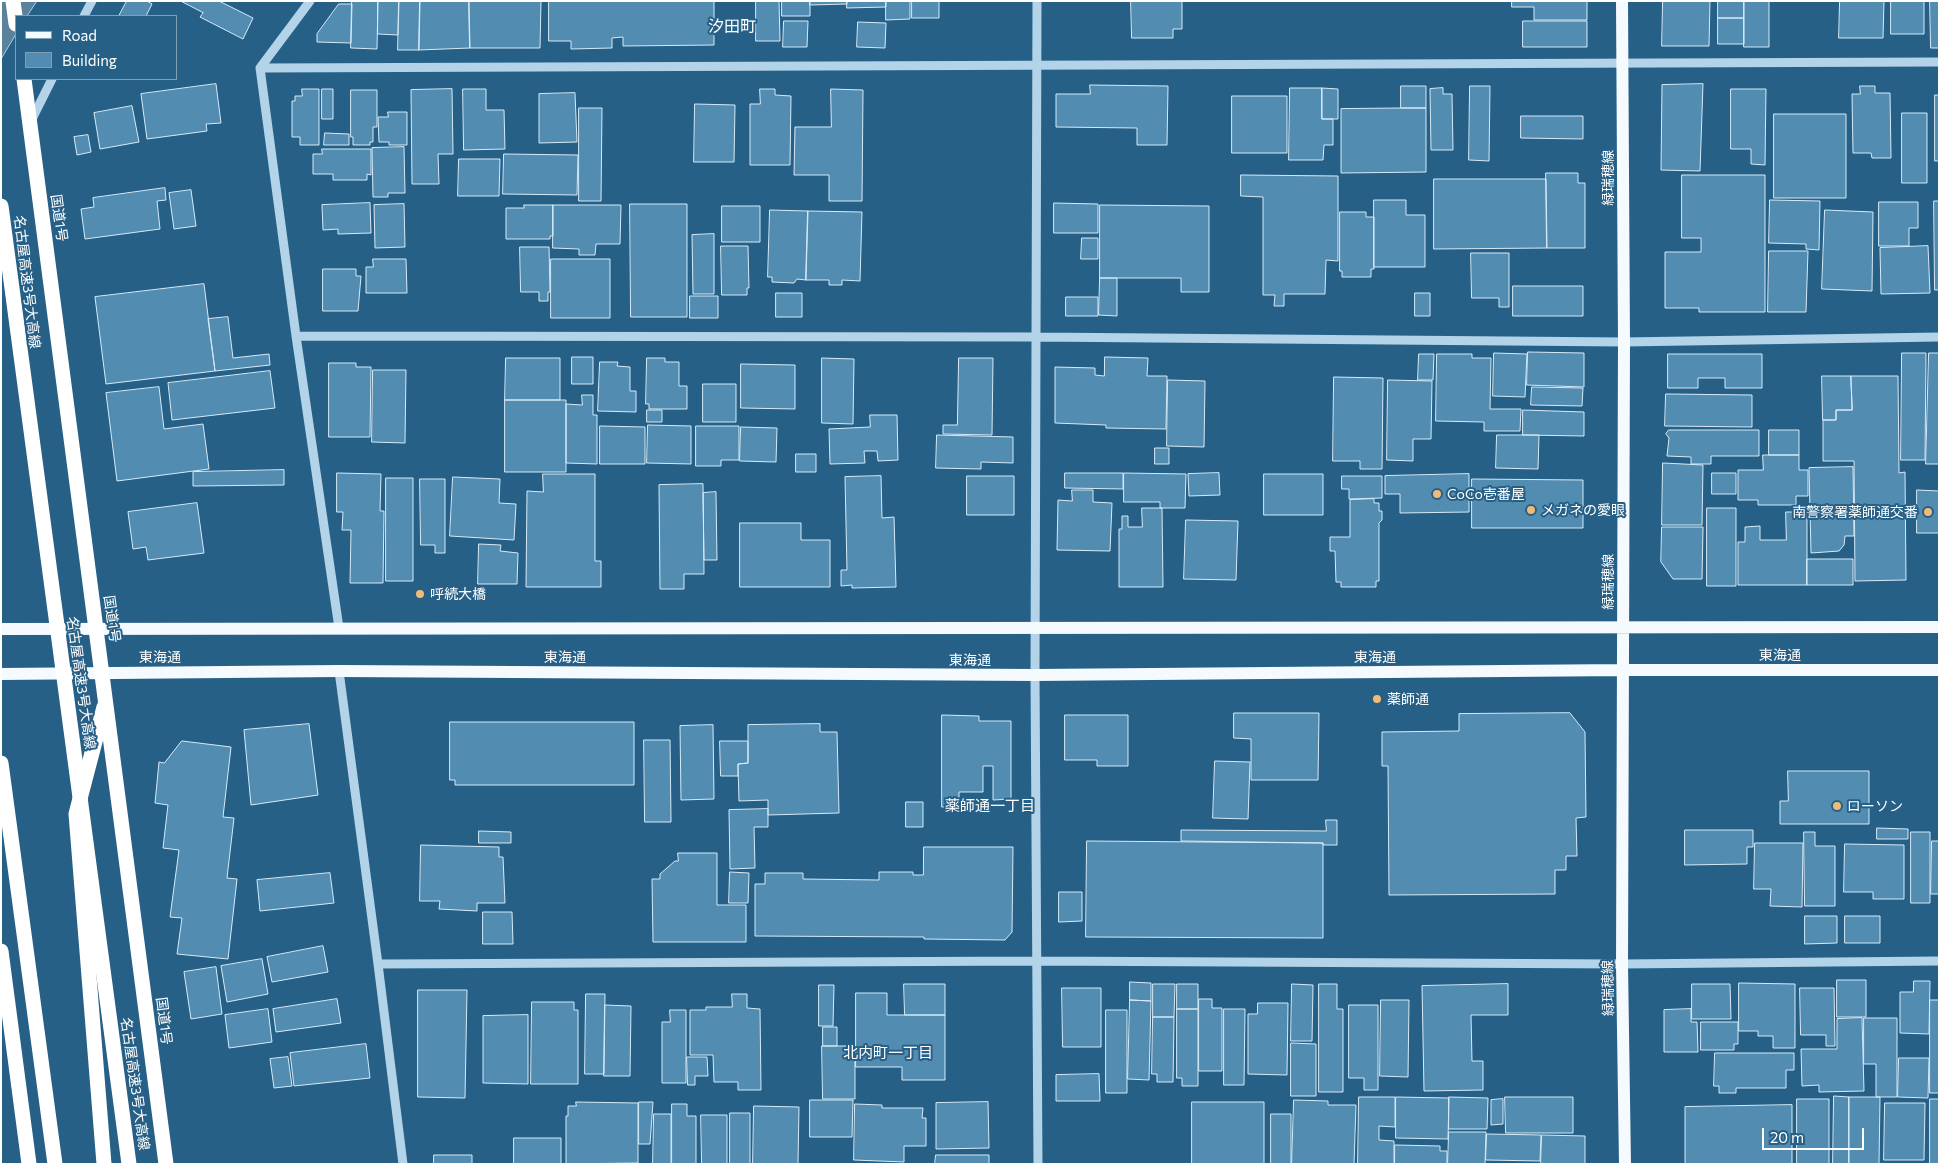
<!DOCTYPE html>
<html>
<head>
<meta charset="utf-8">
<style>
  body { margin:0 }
  #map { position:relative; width:1940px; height:1165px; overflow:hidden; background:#276087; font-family:Commissioner,sans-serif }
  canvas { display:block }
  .frame { position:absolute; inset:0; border:2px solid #fff; pointer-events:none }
  .legend { position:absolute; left:15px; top:15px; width:162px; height:65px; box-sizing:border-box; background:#276087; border:1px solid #7da0b7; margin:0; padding:6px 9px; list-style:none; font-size:15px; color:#fff }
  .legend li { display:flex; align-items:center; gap:10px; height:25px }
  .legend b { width:25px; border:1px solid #7da0b7 }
  .scale { position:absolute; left:1762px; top:1128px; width:102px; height:22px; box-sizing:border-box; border:2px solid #fff; border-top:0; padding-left:6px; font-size:15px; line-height:18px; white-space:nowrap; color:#fff; -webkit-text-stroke:4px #276087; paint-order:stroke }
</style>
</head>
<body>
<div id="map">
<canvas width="1940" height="1165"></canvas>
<div class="frame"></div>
<ul class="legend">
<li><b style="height:6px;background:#f5fafe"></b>Road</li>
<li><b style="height:14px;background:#538cb1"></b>Building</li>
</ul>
<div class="scale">20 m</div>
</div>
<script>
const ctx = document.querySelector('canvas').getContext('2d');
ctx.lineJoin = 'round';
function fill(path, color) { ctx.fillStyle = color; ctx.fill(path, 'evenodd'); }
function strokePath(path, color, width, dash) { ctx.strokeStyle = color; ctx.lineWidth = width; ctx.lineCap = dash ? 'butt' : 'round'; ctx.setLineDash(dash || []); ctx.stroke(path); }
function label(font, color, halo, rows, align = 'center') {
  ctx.font = font + ' Commissioner,"Noto Sans JP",sans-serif'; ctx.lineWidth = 4; ctx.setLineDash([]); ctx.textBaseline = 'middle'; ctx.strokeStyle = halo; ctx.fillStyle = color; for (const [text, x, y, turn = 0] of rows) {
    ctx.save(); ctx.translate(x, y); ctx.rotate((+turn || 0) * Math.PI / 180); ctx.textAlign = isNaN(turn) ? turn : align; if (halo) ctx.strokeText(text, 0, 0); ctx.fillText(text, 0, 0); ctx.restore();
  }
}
const water = new Path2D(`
  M1,1H37L27,16H16V34L1,59Z`);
fill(water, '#5a829c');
strokePath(water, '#a7d0e9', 1);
const building = new Path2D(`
  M127,1H147L152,4L146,16H119Z
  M181,1H219L253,18L243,39L200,17L203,13Z
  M352,1H378L377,49L351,48Z
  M378,1H399L398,35L378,34Z
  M399,1H420L419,50H398Z
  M420,1H469L470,48L419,50Z
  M469,1H541L540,48H470Z
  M549,1H714V45L623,46V37L612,38V48L571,49V41H549Z
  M756,1H779L780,41H756Z
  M782,1H810V16H782Z
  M810,1H847V4L810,5Z
  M847,1H886V7L847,8Z
  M886,1H910V19L886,20Z
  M912,1H939V18H912Z
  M1131,1H1182V29H1173V38H1132Z
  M1512,1H1587V20H1534V7H1512Z
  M1663,1H1710L1709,46H1662Z
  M1718,1H1744V18H1718Z
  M1744,1H1769V47H1744Z
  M1840,1H1884L1883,38H1839Z
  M1891,1H1924V34H1891Z
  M1930,1H1939V48H1931Z
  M339,4H352L351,43L317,42V34Z
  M1718,18H1744V44H1718Z
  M784,21H808L807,47H783Z
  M1523,21H1587V47H1523Z
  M858,22L886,23L885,48L857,47Z
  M216,84L221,123L206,124L207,131L147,139L141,94Z
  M1703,84L1700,171L1661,170L1662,85Z
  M1090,85L1168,86L1167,145H1137V128L1056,127V94H1090Z
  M1401,86H1426V108H1401Z
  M1470,86H1490L1489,161L1469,160Z
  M1860,86H1875V93H1890L1891,158H1872L1871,153H1853L1852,94H1860Z
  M1290,88H1322V119H1333V145H1324L1323,160H1289Z
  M1322,88L1338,89V119H1322Z
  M1443,88V94H1452L1453,150H1431L1430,89Z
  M302,89H319V145H300V137H292V101H295V96H302Z
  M322,89H333V119H322Z
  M452,89L453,154H438L439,184H412L411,90Z
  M463,89H486V110H504L505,149L464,150Z
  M760,89H775V95L791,96L790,165H750V104H760Z
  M831,89L863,90L862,201H829V175H794L795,127H831Z
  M1731,89H1766L1765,165L1751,164V149H1731Z
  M351,90H377V127H373V142H370V145H353V137H351Z
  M575,93L577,142L539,143V94Z
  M1935,95H1939V161H1935Z
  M1232,96H1287V153H1232Z
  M695,104L735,105L734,162H694Z
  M132,106L139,142L100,149L94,113Z
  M579,108H602L601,201H579Z
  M1401,108H1426V172L1341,173V109Z
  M388,112H407V145H389V142H379L378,117H388Z
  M1902,113H1927V183H1902Z
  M1774,114H1846V198H1774Z
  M1521,116H1583V139L1521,138Z
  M325,133L349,134V145H324Z
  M88,135L91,152L77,155L74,137Z
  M404,147L405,193H388V197H373L372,148Z
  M322,149H371V175L367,174V180H333V174H313V154H322Z
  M504,154L578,155L577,195L503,194Z
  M459,159H500L499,196H458Z
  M1546,173H1578V183H1585V248H1547Z
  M1241,175L1338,176V261L1326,260L1325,294H1284V306H1274L1275,295H1263V197L1241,196Z
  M1682,175H1765V312H1699V308H1665V252H1701V238H1682Z
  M1434,179H1546L1547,248L1434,249Z
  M165,188L166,200L157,201L160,229L85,239L81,209L94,207L93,198Z
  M191,190L196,226L174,229L169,193Z
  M1374,200H1406V215H1425V267H1374Z
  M1770,200L1820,201L1819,250L1806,249V244L1769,243Z
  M1934,201H1939V290H1935Z
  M1879,202H1918V228H1909V246H1879Z
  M370,203L371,233L338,234V229L323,230L322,205Z
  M1054,203L1098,204V233H1054Z
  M404,204L405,247L375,248L374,205Z
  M630,204H687V317H631Z
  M524,205H553V236H550V239H506V208H524Z
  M553,205H621L620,244H596L595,255H579V249L553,248Z
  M1100,205L1209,206V292H1181V278H1100Z
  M722,206H760V242H722Z
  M770,210L808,211L806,280L797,279L794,283L772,282V277H768Z
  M1825,210L1873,212L1872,291L1822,289Z
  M808,211L862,212L860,281L842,280V285H829V280H806Z
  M1340,212H1366V217H1374V269H1371V277H1342V271H1340Z
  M714,234V294H693L692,235Z
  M1082,238H1098V259H1081Z
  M721,246H748L749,288H747V295H722Z
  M1928,246L1930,293L1881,294L1880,248Z
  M520,247H549L550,292H548V301H539V292H521Z
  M1769,251H1808L1806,312H1768Z
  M1471,253H1509V307H1499V298H1472Z
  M373,259H406L407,293H366V267H373Z
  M551,259H610V318H551Z
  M323,269H356V276H361L358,311H323Z
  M1100,278H1117V316L1099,315Z
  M204,284L215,371L106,384L95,297Z
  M1513,286H1583V316H1513Z
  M776,293H802V317H776Z
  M1415,293H1430V316H1415Z
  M690,296H718V318H690Z
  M1066,297H1098V316H1066Z
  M228,317L233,358L269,354L270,365L215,371L208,319Z
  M1528,352L1584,353V387L1527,385Z
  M1494,353L1527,354L1525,397L1493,396Z
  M1902,353H1926L1925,460H1901Z
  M1929,353H1939V464H1926Z
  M1419,354H1434L1433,380H1418Z
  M1437,354H1472V358H1491L1490,409H1521L1520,431H1484V422L1436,421Z
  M1668,354H1762V388H1725V378H1698V388H1668Z
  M572,357H593V384H572Z
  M1105,357L1148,358L1147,376H1167L1166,429L1106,428V425L1055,423V367L1095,368V375L1104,376Z
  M506,358H560V400H505Z
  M647,358H665V362H679V386H687V409H649V404H646Z
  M822,358L854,359L853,424L822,423Z
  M959,358H993L992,435L943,434V425H957Z
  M600,362H618L617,366L630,367V391H636V412L598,411Z
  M329,363H356V367H371L370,437H329Z
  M741,364L795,365V409L741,408Z
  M373,370H406L405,443L372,442Z
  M270,371L275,408L172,420L168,383Z
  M1822,376H1851L1852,410H1836V420H1823Z
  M1851,376H1898L1899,473L1905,472L1906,580L1855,581L1854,461H1823V420H1836V410H1852Z
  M1334,377L1383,378L1382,469H1360V461H1333Z
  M1168,380L1205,381L1204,447L1167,446Z
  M1388,380L1432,381L1431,439H1413V461L1387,460Z
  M703,384H736V422H703Z
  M159,387L164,429L203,424L209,469L117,481L106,393Z
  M1532,387L1583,388L1582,406L1531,405Z
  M1666,394L1752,395V427L1665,426Z
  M582,395H593V415H597V464L566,463V404L582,405Z
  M505,400H566V472H505Z
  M647,410H662V422H647Z
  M1523,410L1584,412V436L1523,435Z
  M870,415H897L898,460L878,461L877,451H864L865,463L830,464L829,429L870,427Z
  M648,425L691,426V464L647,463Z
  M600,426L645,427V464H600Z
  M696,426H739V460H721V466H696Z
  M741,427L777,428L776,462L740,461Z
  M1669,430H1759V456H1711V464H1691V457L1667,456L1669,438L1666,434Z
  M1769,430H1799V455H1769Z
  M937,435L1013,437V463L981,462V469L936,468Z
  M1497,435H1539L1538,469L1496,468Z
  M1155,448H1169V464H1155Z
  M796,454H816V472H796Z
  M1763,455H1799V470H1808V496H1796V505H1758V500H1738V470H1763Z
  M1663,463L1703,465L1702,525H1662Z
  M1853,467L1854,536H1845L1844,545L1839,551L1811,553L1809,468Z
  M284,470V485L193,486V472Z
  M337,473L381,474L380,511H384L383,583H350L351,530H342L343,512H337Z
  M1065,473H1123V489L1065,488Z
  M1124,473L1186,474L1185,508H1160V502H1124Z
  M1219,473L1220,495L1189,496L1188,474Z
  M1712,473H1736V494H1712Z
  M543,474H595V561H601V587H526L527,491L543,492Z
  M1264,474H1323V515H1264Z
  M1469,474V512L1400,513V494H1385V476Z
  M881,476L882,518L894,517L896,587L852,588V585L841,586V570H847L845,477Z
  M967,476H1014V515H967Z
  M1342,476H1382V498L1349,499V489H1342Z
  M453,477L500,479L499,503L516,504L514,540L450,536Z
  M386,478H413V581H386Z
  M420,479H445V553H435V545H421Z
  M1472,479L1583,480V528H1472Z
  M703,484L704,574H684V589H660L659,485Z
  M1072,490H1093V502L1112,503L1110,551L1057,550L1058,500L1072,501Z
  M1917,490L1939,491V533H1917Z
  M716,492L717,560H704L703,493Z
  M1374,499V503H1379V511H1382V520L1379,523V581H1376V587H1341V582H1336L1335,551H1330V537H1350V500Z
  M197,503L204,553L148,560L146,547L133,549L128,512Z
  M1142,508H1162L1163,587H1119V529H1122V516H1128V527H1142Z
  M1707,508H1736V586H1707Z
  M1786,512H1807V585H1738V542H1745V527L1760,526V540H1786Z
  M1186,520L1238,521L1236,580L1184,579Z
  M740,523H801V540H830V587H740Z
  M1662,527H1703L1702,579H1673L1661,562Z
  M479,544L501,545L500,551L518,553L517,584H478Z
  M1807,559H1853V585H1807Z
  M1234,713H1319L1318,780H1251V739L1234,738Z
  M1570,713L1585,732L1586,817L1576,818L1577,856H1566V870H1555V894L1389,895L1388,766H1382V732L1459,731V714Z
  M942,715L979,716V721H1011V799L993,800V766H983V792H959V807H942Z
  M1065,715H1128V766H1097V760H1065Z
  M450,722H634V785H455V780H450Z
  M309,724L318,795L251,805L244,730Z
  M820,724V732H837L839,813L768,815V800L739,801L738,764L748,763V725Z
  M713,725L714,799L681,800L680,726Z
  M644,740H670L671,822H645Z
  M182,741L231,747L223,817L234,818L227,878L237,879L228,959L177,954L182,918L170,917L179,850L163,848L168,805L155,803L159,762L164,763Z
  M720,741H748V763L738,764V776H721Z
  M1215,761L1250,762L1248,819L1213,818Z
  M1788,771H1869V824H1780V801H1788Z
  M906,802H923V827H906Z
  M768,809V827H754L755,868L730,869L729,810Z
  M1326,820H1337V845H1323V843L1181,841V830L1326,831Z
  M1877,828L1908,829V839H1877Z
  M1685,830H1753V847H1747V864L1685,865Z
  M479,831L511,832V843H479Z
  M1804,832H1815V846H1835V906H1805Z
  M1911,832H1930V903H1911Z
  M1087,841L1323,843V938L1086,937Z
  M1932,841H1939V894H1931Z
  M1755,843H1803L1802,907L1770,906L1771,889H1754Z
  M1845,844L1904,845V899H1873V892H1844Z
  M421,845L499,847V857H503L505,903H477V911L439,909L440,901H420Z
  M924,847H1013L1012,932L1005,940L924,939V937L755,936V884H765V873H803V879L879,880V872H913V875H923Z
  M678,853H717V905H746V942H653L652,879H660V874L675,861H678Z
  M730,872L749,873L748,903H729Z
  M330,873L334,903L260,911L257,880Z
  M1059,892H1082V921L1059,922Z
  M483,912H512L513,944H483Z
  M1805,916H1837V943L1805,944Z
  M1845,916H1880V943H1845Z
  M323,946L328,972L272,982L267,957Z
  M262,959L268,994L227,1002L221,966Z
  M216,967L222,1014L191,1019L184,972Z
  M1837,980H1866V1017H1837Z
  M1914,981H1930L1929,1034L1900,1033V992H1913Z
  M1130,982L1151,983V1001L1130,1000Z
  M1739,983L1795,984V1048H1773V1036H1758V1031H1739Z
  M904,984H945V1015H905Z
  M1153,984H1175L1174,1017H1153Z
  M1177,984H1198V1009H1177Z
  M1292,984L1313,985L1312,1041H1291Z
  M1319,984H1337V1009H1343V1092H1319Z
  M1508,984V1015H1471L1472,1061H1483V1090L1424,1091L1422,986Z
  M1692,984H1730L1731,1019H1692Z
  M819,985H834L833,1026H819Z
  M1062,988H1101V1047H1063Z
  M1800,988H1834L1835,1046H1826V1035H1801Z
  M418,990H467L465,1098L418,1097Z
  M856,993H887V1015H945V1080H902V1067H856Z
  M586,994H605L604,1074H585Z
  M732,994H747V1008L760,1009L761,1090H738V1082H714L713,1055H690V1010H706V1007H732Z
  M337,999L341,1023L276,1032L273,1009Z
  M1199,999H1212V1008H1222V1071H1199Z
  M1130,1000L1151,1001L1149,1080L1128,1079Z
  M1381,1000H1409L1408,1077L1380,1076Z
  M1930,1000H1939V1093H1930Z
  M532,1002H574V1010H578V1084H531Z
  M1258,1003H1288L1287,1075L1248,1074V1014H1257Z
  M605,1005L631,1006L630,1076H604Z
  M1349,1005H1378V1090H1364V1078H1349Z
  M268,1009L272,1042L229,1048L225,1015Z
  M1177,1009H1198V1086H1182V1078H1177Z
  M1224,1009H1245L1244,1085H1224Z
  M1691,1009V1022H1697L1698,1052H1664V1010Z
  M670,1010H686V1083H662V1022H670Z
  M1106,1010H1127V1093H1106Z
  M528,1015V1084L483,1083V1016Z
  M1153,1017H1174L1173,1082H1157V1074H1152Z
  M1862,1018L1864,1091L1819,1092V1085L1802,1086L1801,1049H1837V1019Z
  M1864,1018H1897V1097H1876V1064H1864Z
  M1701,1022H1738V1044H1734V1050H1701Z
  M823,1027H837V1046H823Z
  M1291,1043L1316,1044V1096H1291Z
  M366,1044L370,1078L294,1086L290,1053Z
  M822,1046H855V1099H823Z
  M1715,1053H1794V1070H1786V1088H1736V1093H1719V1086H1714Z
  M288,1057L292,1086L274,1088L270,1059Z
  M687,1057H707L708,1076H695V1085H688Z
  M1899,1058H1929L1928,1098L1898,1097Z
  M1099,1074L1100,1101H1056V1075Z
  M1834,1096L1849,1097V1164H1833Z
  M1359,1097H1395V1127L1379,1126V1140L1394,1141V1164H1358Z
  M1396,1097L1449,1098L1448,1139L1396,1138Z
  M1449,1097L1488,1098L1487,1129H1449Z
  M1505,1097H1573V1133H1506Z
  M1849,1097H1880L1879,1164H1849Z
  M1503,1099V1124L1491,1125V1100Z
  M1797,1099H1829V1164H1797Z
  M1930,1099H1939V1164H1930Z
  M810,1100H853L852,1137H810Z
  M1294,1100L1328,1101V1105H1356L1354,1164H1292Z
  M576,1102L638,1103V1163L566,1164V1116H568V1106H576Z
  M639,1102H653L650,1144H639Z
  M988,1102L989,1148L936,1149V1103Z
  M1192,1102H1264V1164H1192Z
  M1885,1103H1925L1924,1160H1884Z
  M672,1104H687V1116H696V1164H672Z
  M855,1104L882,1105V1108H923L922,1118H926V1146H904V1162L854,1160Z
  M1792,1105V1164H1685V1107Z
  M754,1106L799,1107L798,1164H753Z
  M730,1113H750V1164H730Z
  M654,1114H671V1164H653Z
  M1271,1114H1291V1164H1271Z
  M701,1115H727V1164H702Z
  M1449,1132H1486L1485,1164H1448Z
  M1487,1134L1541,1135L1540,1161L1486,1160Z
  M1542,1135L1585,1136V1164H1541Z
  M514,1138H561V1164H514Z
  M1395,1145L1440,1146V1151H1447V1164H1395Z
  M434,1155H472V1164H434Z
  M936,1155H989V1164H935Z`);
fill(building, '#538cb1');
strokePath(building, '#d6eaf7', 1);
strokePath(new Path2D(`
  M310,1L260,68L296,336L339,628
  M1037,1L1035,675L1038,1164
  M84,16L92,1
  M260,68L1939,62
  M31,121L52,79
  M296,336L1037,337L1624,342L1939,337
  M339,671L378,964L403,1164
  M378,964L1037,961L1622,964L1939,961`), '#b2d3e8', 9);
strokePath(new Path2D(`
  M1622,1L1624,342L1622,964L1625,1164
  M1,629L1939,627
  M1,674L339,671L1035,675L1623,670H1939`), '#f5fafe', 12);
strokePath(new Path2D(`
  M13,1L16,24
  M24,79L166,1164
  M104,707L76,814L104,1164
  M1,763L55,1164
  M1,951L29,1164`), '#fff', 15);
strokePath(new Path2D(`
  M1,206L129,1164`), '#fff', 15);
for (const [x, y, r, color] of [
  [1437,494,5,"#f1bb77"],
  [1531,510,5,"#f1bb77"],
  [1928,512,5,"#f1bb77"],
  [420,594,5,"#f1bb77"],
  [1377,699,5,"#f1bb77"],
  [1837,806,5,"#f1bb77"]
]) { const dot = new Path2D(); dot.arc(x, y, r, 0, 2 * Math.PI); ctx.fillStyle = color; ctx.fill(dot); strokePath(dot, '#276087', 2); }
label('14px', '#fff', '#276087', [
  ["緑瑞穂線",1608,178,-90],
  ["国道1号",59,218,82],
  ["名古屋高速3号大高線",27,282,83],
  ["緑瑞穂線",1608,582,-90],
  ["国道1号",112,619,82],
  ["東海通",1780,655],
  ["東海通",160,657],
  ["東海通",565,657],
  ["東海通",1375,657],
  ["東海通",970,660],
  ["名古屋高速3号大高線",81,683,82],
  ["緑瑞穂線",1608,988,-91],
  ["国道1号",164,1021,83],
  ["名古屋高速3号大高線",135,1084,82]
]);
label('14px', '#fff', '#276087', [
  ["CoCo壱番屋",1447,494],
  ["メガネの愛眼",1541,510],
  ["南警察署薬師通交番",1918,512,"right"],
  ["呼続大橋",430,594],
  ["薬師通",1387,699],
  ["ローソン",1847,806]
], 'left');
label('15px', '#fff', '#276087', [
  ["薬師通一丁目",990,806],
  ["北内町一丁目",888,1053]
]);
label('16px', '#fff', '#276087', [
  ["汐田町",732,27]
]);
</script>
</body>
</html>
